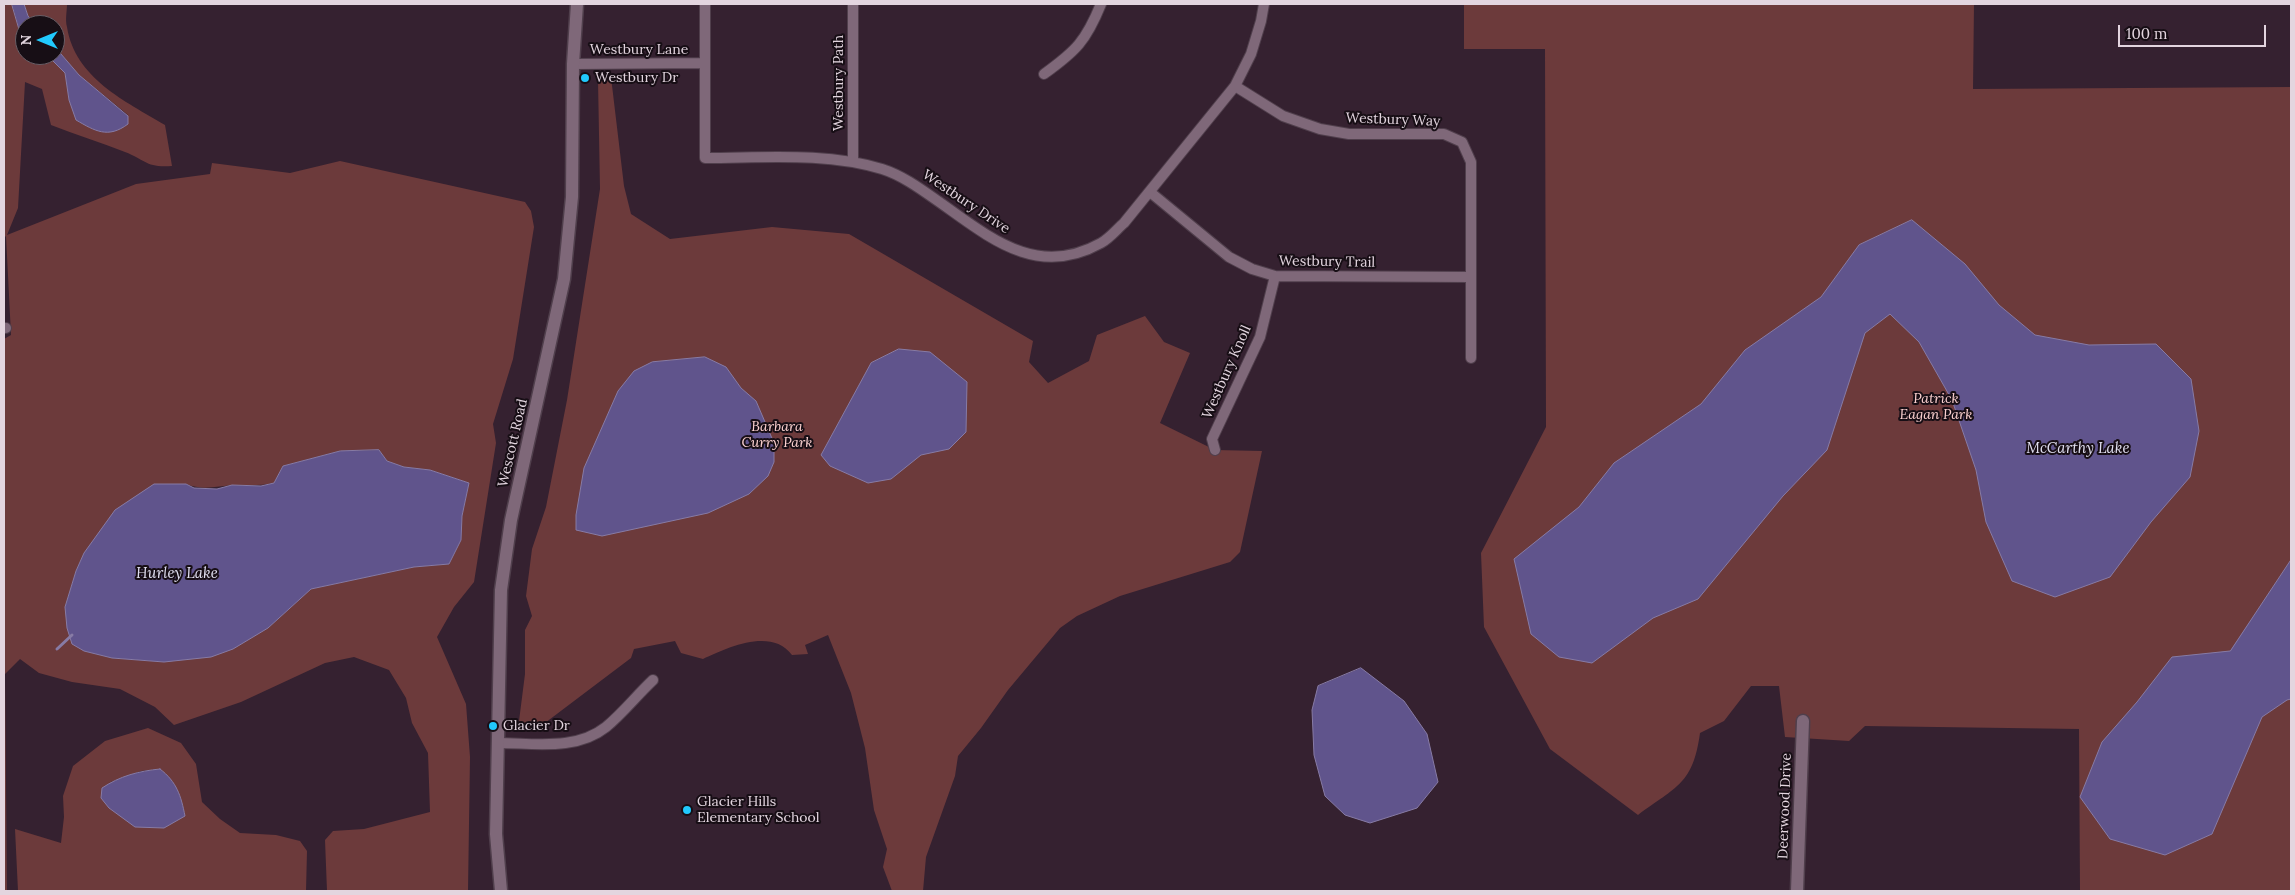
<!DOCTYPE html>
<html>
<head>
<meta charset="utf-8">
<style>
  body { margin:0 }
  #map { position:relative; width:2295px; height:895px; overflow:hidden; background:#352130; font-family:Lora,serif }
  canvas { display:block }
  .frame { position:absolute; inset:0; border:5px solid #e3d5df; pointer-events:none }
  .north { position:absolute; left:15px; top:15px; width:50px; height:50px; box-sizing:border-box; background:#170e15; border:1px solid #695e66; border-radius:50%; rotate:270deg; font-size:14px; font-weight:700; line-height:20px; text-align:center; color:#e3d5df }
  .north::after { content:''; display:block; margin:auto; width:18px; height:22px; background:#21c9fd; clip-path:polygon(50% 0,100% 100%,50% 72%,0 100%) }
  .scale { position:absolute; left:2118px; top:25px; width:148px; height:22px; box-sizing:border-box; border:2px solid #e3d5df; border-top:0; padding-left:6px; font-size:15px; line-height:18px; white-space:nowrap; color:#e3d5df; -webkit-text-stroke:4px #170e15; paint-order:stroke }
</style>
</head>
<body>
<div id="map">
<canvas width="2295" height="895"></canvas>
<div class="frame"></div>
<div class="north">N</div>
<div class="scale">100 m</div>
</div>
<script>
const ctx = document.querySelector('canvas').getContext('2d');
ctx.lineJoin = 'round';
function fill(path, color) { ctx.fillStyle = color; ctx.fill(path, 'evenodd'); }
function strokePath(path, color, width, dash) { ctx.strokeStyle = color; ctx.lineWidth = width; ctx.lineCap = dash ? 'butt' : 'round'; ctx.setLineDash(dash || []); ctx.stroke(path); }
function label(font, color, halo, rows, align = 'center') {
  ctx.font = font + ' Lora,serif'; ctx.lineWidth = 4; ctx.setLineDash([]); ctx.textBaseline = 'middle'; ctx.strokeStyle = halo; ctx.fillStyle = color; for (const [text, x, y, turn = 0] of rows) {
    ctx.save(); ctx.translate(x, y); ctx.rotate((+turn || 0) * Math.PI / 180); ctx.textAlign = isNaN(turn) ? turn : align; if (halo) ctx.strokeText(text, 0, 0); ctx.fillText(text, 0, 0); ctx.restore();
  }
}
fill(new Path2D(`
  M4,4H12L20,32L25,36V55H47L65,73L69,100L128,115L79,75L55,47V25H36L28,16L24,4H67C67,11 65,20 67,27C75,78 125,101 165,125L172,166C146,168 146,160 125,152C100,142 76,135 51,125L42,89L25,82L18,208L7,235L136,184L210,174L212,163L290,173L340,161L525,202L531,211L534,227L513,359L493,424L496,443L474,582L454,607L437,637L466,704L470,757L468,891H327L325,840L333,831L364,829L430,812L428,753L412,723L406,698L389,670L354,657L325,663L241,702L174,725L155,707L120,689L72,682L39,673L20,659L5,674L7,891H4V339L11,335L6,236L4,238ZM364,450H379L387,461L404,467L430,470L469,483L462,516L461,540L449,564L414,567L311,589L268,628L164,662L112,658L84,651L65,607L76,571L84,553L186,484C203,491 217,486 234,485C248,485 261,486 274,483L283,466L340,451Z
  M1464,4H1974L1973,89L2291,87V891H2080L2079,729L1865,726L1849,741L1785,737L1779,686H1751L1724,721L1700,733C1693,784 1677,786 1638,815L1550,749L1484,627L1481,553L1546,427L1545,49H1464Z
  M611,77L624,186L631,214L670,239L772,227L849,234L1033,341L1029,362L1048,383L1089,361L1097,335L1145,316L1164,342L1190,353L1160,423L1215,450L1262,451L1240,552L1230,562L1120,596L1077,616L1060,628L1008,690L981,728L958,756L955,776L926,857L923,891H892L883,867L887,849L874,810L865,748L851,693L828,635L805,645L808,654L792,655C771,627 727,648 703,659L681,653L675,641L634,649L631,658L533,732L519,721L525,674V630L532,616L526,596L532,549L546,507L567,400L600,189L598,80Z
  M148,728L181,743L196,764L202,802L220,819L240,833L276,835L300,841L307,851L306,891H18L15,829L61,843L64,817L63,796L73,766L105,741ZM160,769L108,783L141,771Z`), '#6c3a3b');
const water = new Path2D(`
  M12,4H24L28,16L36,25H25V36L20,32Z
  M55,47L79,75L128,116V124C108,139 95,131 76,120L69,100L65,73L47,55H55Z
  M1912,220L1965,264L1999,305L2035,335L2089,345L2156,344L2191,379L2199,431L2190,477L2151,522L2110,577L2055,597L2012,581L1986,522L1976,470L1952,400L1919,342L1890,314L1865,333L1827,450L1783,496L1698,599L1653,618L1592,663L1559,657L1531,634L1514,559L1579,507L1614,463L1701,404L1745,350L1821,297L1859,245Z
  M899,349L930,352L967,382L966,432L949,449L921,455L891,479L868,483L830,466L821,455L871,363Z
  M705,357L726,367L741,388L756,401L774,443V462L768,476L749,494L708,513L602,536L576,530V515L584,468L618,391L634,371L652,362Z
  M379,450L387,461L404,467L430,470L469,483L462,516L461,540L449,564L414,567L311,589L268,628L233,649L211,657L164,662L112,658L84,651L72,644L67,628L65,607L76,571L84,553L115,510L154,484H186L194,488L217,489L232,485L261,486L274,483L283,466L340,451Z
  M2291,560V699L2287,700L2262,717L2212,834L2165,855L2110,839L2080,797L2102,742L2137,702L2172,657L2230,651Z
  M1361,668L1404,701L1427,734L1438,782L1417,808L1370,823L1345,815L1325,796L1314,755L1312,710L1318,686Z
  M160,769C177,782 181,796 185,816L164,828L135,827L109,808L101,798L102,788C120,776 139,771 160,769Z`);
fill(water, '#60548c');
strokePath(water, '#877ba5', 1);
strokePath(new Path2D(`
  M57,649L72,635`), '#877ba5', 3);
const minor = new Path2D(`
  M705,4V158C764,158 825,152 882,169C901,175 918,187 935,199C987,235 1035,280 1101,243C1110,238 1117,229 1124,223L1235,86L1251,54L1261,21L1264,4
  M573,64L705,63
  M1044,74C1076,51 1086,41 1101,4
  M1235,86L1283,116L1320,129L1349,134H1444L1462,142L1471,162V358
  M853,161V4
  M1150,192L1229,257L1252,269L1275,276L1471,277
  M4,328H6
  M1215,450L1212,439L1260,337L1275,276
  M498,743C534,743 576,751 606,727C623,713 637,695 653,680`);
const tertiary = new Path2D(`
  M501,891L496,834L501,590L511,520L564,279L572,197L573,64L577,4
  M1797,891L1803,721`);
strokePath(minor, '#503f4c', 12);
strokePath(tertiary, '#503f4c', 15);
strokePath(minor, '#7f6879', 10);
strokePath(tertiary, '#7f6879', 12);
for (const [x, y, r, color] of [
  [585,78,5,"#21c9fd"],
  [493,726,5,"#21c9fd"],
  [687,810,5,"#21c9fd"]
]) { const dot = new Path2D(); dot.arc(x, y, r, 0, 2 * Math.PI); ctx.fillStyle = color; ctx.fill(dot); strokePath(dot, '#170e15', 2); }
label('14px', '#e3d5df', '#170e15', [
  ["Westbury Lane",639,50],
  ["Westbury Path",839,83,-90],
  ["Westbury Way",1393,120,2],
  ["Westbury Drive",966,202,34],
  ["Westbury Trail",1327,262,1],
  ["Westbury Knoll",1227,372,-66],
  ["Wescott Road",513,443,-77],
  ["Deerwood Drive",1785,806,-88]
]);
label('14px', '#e3d5df', '#170e15', [
  ["Westbury Dr",595,78],
  ["Glacier Dr",503,726],
  ["Glacier Hills",697,802],
  ["Elementary School",697,818]
], 'left');
label('italic 14px', '#fcd1d0', '#170e15', [
  ["Patrick",1936,399],
  ["Eagan Park",1936,415],
  ["Barbara",777,427],
  ["Curry Park",777,443]
]);
label('italic 15px', '#e1dff0', '#170e15', [
  ["McCarthy Lake",2078,449],
  ["Hurley Lake",177,574]
]);
</script>
</body>
</html>
